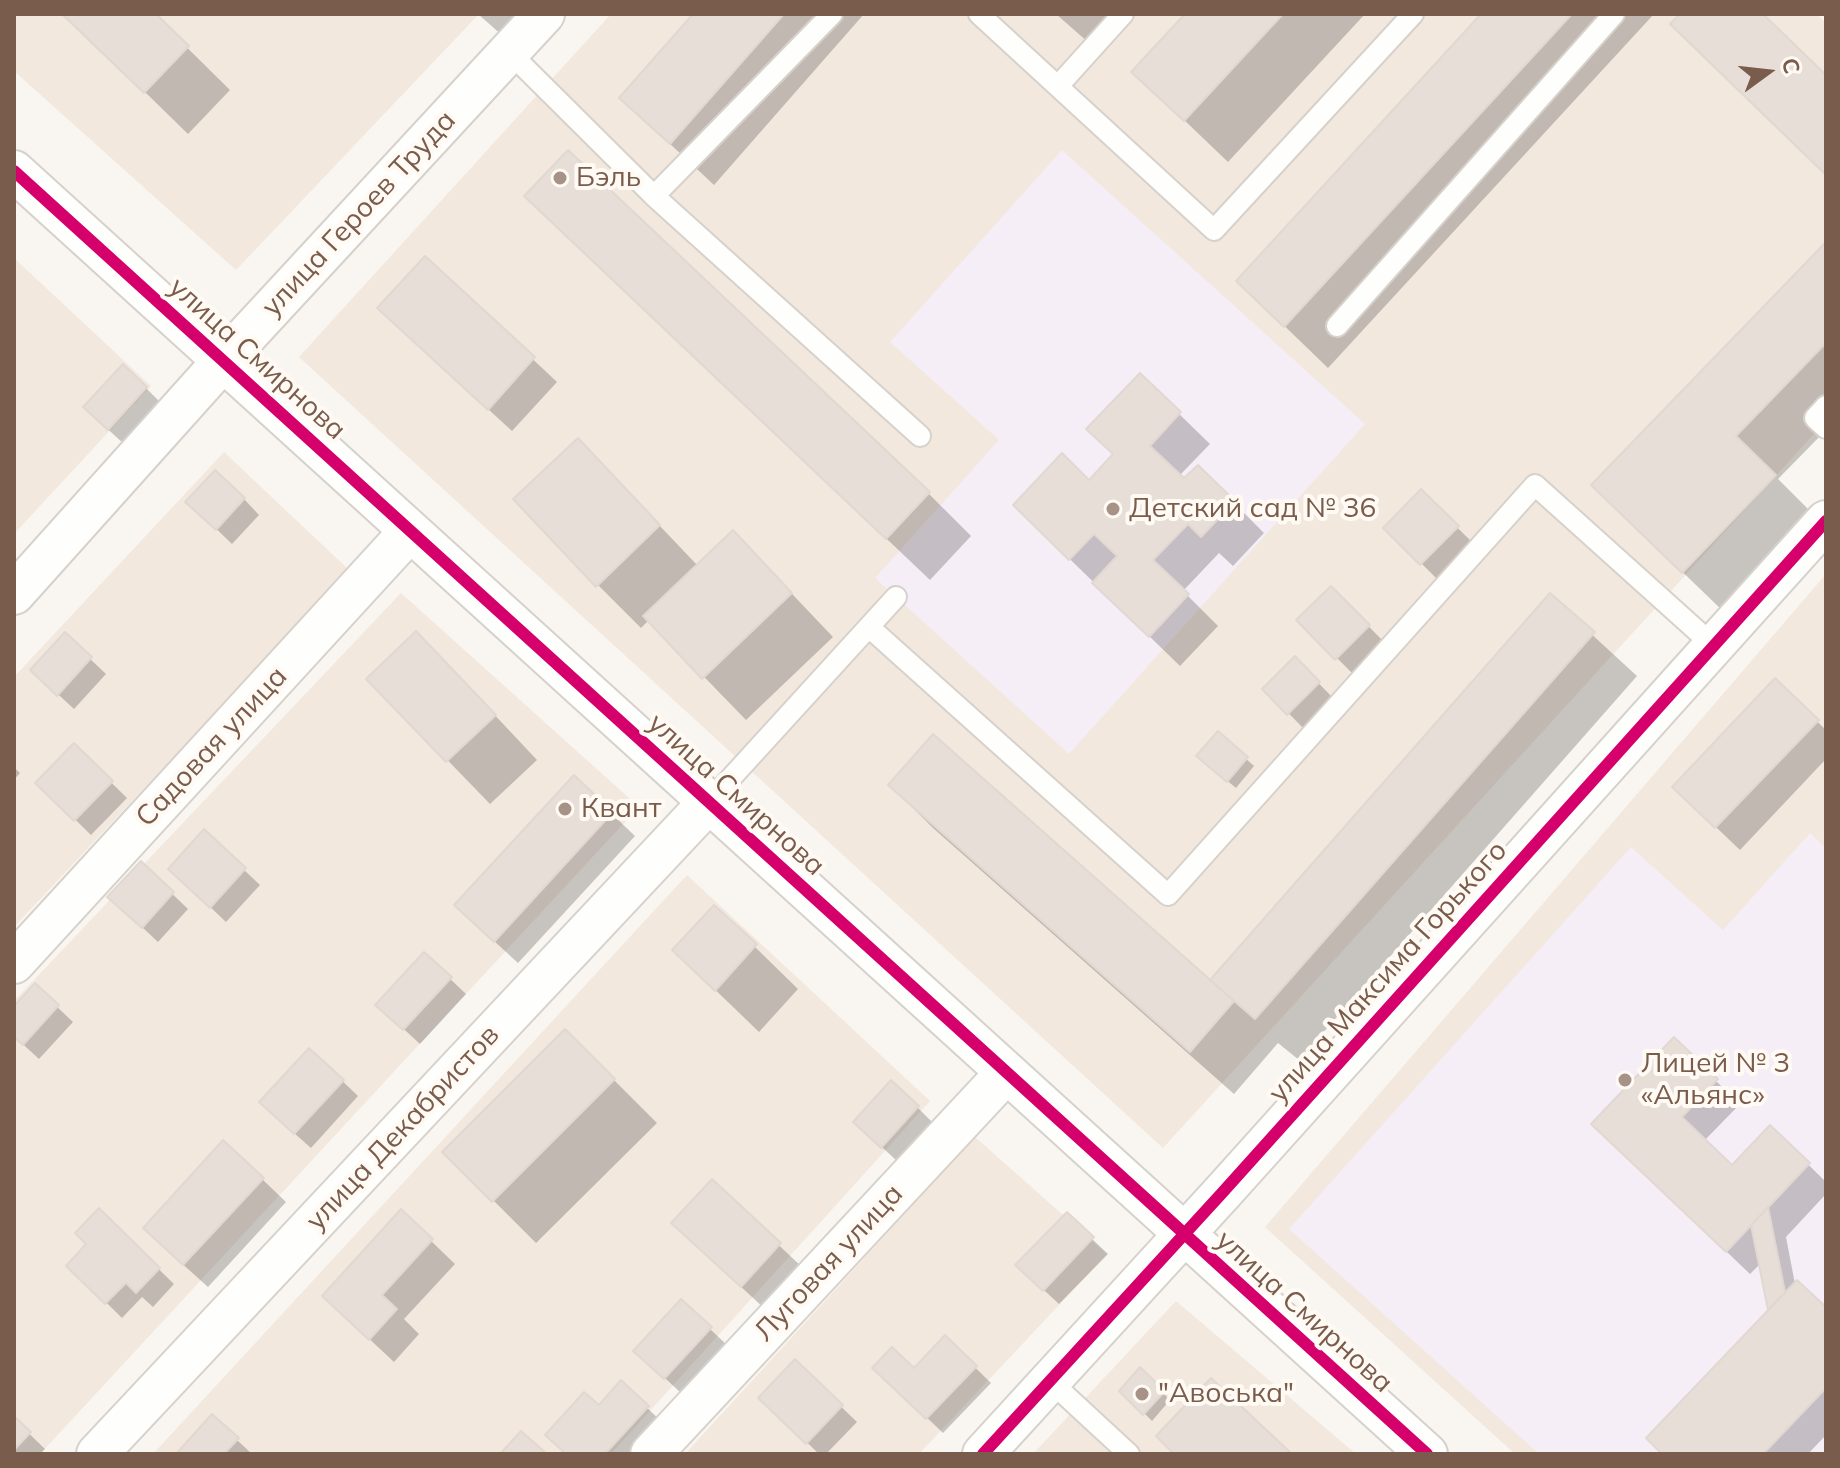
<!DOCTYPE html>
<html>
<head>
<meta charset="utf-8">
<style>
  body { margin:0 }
  #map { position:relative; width:1840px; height:1468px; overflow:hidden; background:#f9f5f0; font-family:Mulish,sans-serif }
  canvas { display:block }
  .frame { position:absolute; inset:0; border:16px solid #7a5c4d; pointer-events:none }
  .north { position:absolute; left:1728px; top:32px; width:80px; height:80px; -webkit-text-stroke:6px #fffaf3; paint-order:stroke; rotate:75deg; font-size:22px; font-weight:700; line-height:32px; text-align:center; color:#7a5c4d }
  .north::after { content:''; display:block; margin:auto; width:28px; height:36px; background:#7a5c4d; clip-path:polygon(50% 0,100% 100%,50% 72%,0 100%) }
</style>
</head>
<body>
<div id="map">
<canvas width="1840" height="1468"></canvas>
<div class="frame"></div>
<div class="north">С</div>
</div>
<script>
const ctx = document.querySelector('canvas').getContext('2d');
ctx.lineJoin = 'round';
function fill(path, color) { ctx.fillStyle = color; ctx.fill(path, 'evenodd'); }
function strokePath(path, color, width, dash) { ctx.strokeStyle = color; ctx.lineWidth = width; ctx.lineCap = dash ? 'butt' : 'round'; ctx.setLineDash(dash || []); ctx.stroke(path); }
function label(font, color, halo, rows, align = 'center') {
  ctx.font = font + ' Mulish,sans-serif'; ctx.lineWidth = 8; ctx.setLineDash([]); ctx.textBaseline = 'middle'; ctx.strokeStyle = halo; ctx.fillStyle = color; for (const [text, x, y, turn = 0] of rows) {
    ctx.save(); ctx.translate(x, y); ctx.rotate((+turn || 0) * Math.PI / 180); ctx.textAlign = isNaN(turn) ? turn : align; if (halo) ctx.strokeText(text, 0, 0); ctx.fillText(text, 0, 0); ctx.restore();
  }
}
fill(new Path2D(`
  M14,14H479L236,270L14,71Z
  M611,14H1817L1826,23V421L1163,1148L299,357Z
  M14,258L151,386L14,534Z
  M224,452L349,570L14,927V677Z
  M1826,574V1454H1515L1265,1227Z
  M401,593L639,807L40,1454H14V1001Z
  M687,875L930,1101L611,1454H153Z
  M975,1137L1107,1254L919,1454H685Z
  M1176,1301L1356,1454H1033Z`), '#f2e8de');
fill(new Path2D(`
  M1062,150L1365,424L1069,754L875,578L999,440L890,342Z
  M1810,833L1826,848V1454H1539L1289,1229L1631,847L1723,930Z`), '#f6eef6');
fill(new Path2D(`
  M65,14H153L230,90L188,134Z
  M478,14H524L504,37Z
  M695,14H864L714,185L621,98Z
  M1056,14H1114L1089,43Z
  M1188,14H1365L1228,162L1134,72Z
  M1484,14H1654L1328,368L1238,281Z
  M526,196L928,493L971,536L930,580Z
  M1826,245V430L1778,479L1818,519L1726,614L1637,528Z
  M425,258L557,382L512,431L403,331Z
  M1140,376L1210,444L1179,476L1184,481L1198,467L1264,533L1233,566L1219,553L1183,591L1218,626L1180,666L1046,536L1115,455Z
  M146,388L161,403L124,444L101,423Z
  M620,484L698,566L775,576L833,637L746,720L649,620L641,628L598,585Z
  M1421,492L1473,543L1437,579L1386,528Z
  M244,499L259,515L232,544L204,517Z
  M1331,588L1384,642L1352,673L1299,620Z
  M1550,596L1637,676L1299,1060L1278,1043L1234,1094L933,828L890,785L1210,982Z
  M65,635L106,674L74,709L48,685Z
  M1295,659L1334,699L1303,728L1265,689Z
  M459,677L537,760L490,804L369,679Z
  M1775,681L1826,730V759L1740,850L1698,810Z
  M1218,734L1254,766L1236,788L1206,763Z
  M74,746L127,798L91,835L38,783Z
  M14,767L20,773L14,780Z
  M574,778L635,836L518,963L480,928Z
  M204,832L260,885L226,922L186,884Z
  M141,864L188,909L158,942L126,912Z
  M714,907L798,989L759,1032L674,950Z
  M424,954L466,994L420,1044L394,1020Z
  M35,986L73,1022L39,1059L14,1036V1009Z
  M565,1031L657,1123L536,1243L445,1152Z
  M310,1050L358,1096L311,1148L277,1118Z
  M1716,1081L1740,1104L1704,1141L1732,1168L1771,1128L1826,1182V1194L1786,1237L1795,1284L1826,1310V1435L1808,1454H1665L1770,1310L1761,1263L1750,1274L1617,1147Z
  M917,1107L933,1123L897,1161L871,1137Z
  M262,1179L286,1202L208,1287L168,1251Z
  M712,1182L803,1268L765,1309L697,1246Z
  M99,1211L174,1284L153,1307L142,1297L122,1318L69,1266L89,1245Z
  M401,1212L455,1264L404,1319L419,1334L394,1362L348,1319Z
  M1092,1239L1108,1254L1059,1304L1033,1280Z
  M681,1302L726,1344L681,1393L652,1366Z
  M945,1338L991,1383L943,1433L875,1368L914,1371Z
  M795,1362L857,1422L826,1454H819L761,1398Z
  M1140,1369L1170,1400L1152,1421L1122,1391Z
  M621,1383L663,1423L634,1454H567L599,1408Z
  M14,1419L45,1449L40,1454H14Z
  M237,1440L252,1454H178Z`), '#0003');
const building = new Path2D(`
  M62,14H156L189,46L144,93Z
  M693,14H784L670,144L619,98Z
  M1185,14H1283L1184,121L1131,72Z
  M1481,14H1572L1284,327L1236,281Z
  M1680,14H1763L1826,75V175L1670,24Z
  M568,150L930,492L886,539L524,196Z
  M1826,242V343L1736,436L1776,475L1682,573L1591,485Z
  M425,256L535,357L488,410L377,308Z
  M123,364L147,387L108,430L83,407Z
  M1140,373L1181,412L1150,446L1184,478L1198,465L1235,501L1201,537L1188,524L1153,560L1189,594L1149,637L1092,583L1117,556L1094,534L1069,560L1013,505L1062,453L1089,480L1113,454L1086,429Z
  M578,438L660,525L596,587L513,499Z
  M215,470L245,498L216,530L185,502Z
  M1421,489L1459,526L1420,565L1383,528Z
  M733,530L792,593L702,679L643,616Z
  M1331,586L1370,625L1335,660L1296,620Z
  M1550,593L1595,632L1255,1019L1210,980Z
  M416,631L496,715L446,762L366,679Z
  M65,632L92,657L57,696L30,670Z
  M1295,656L1320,682L1287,715L1262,689Z
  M1775,678L1819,720L1715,828L1672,787Z
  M1218,731L1248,757L1227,782L1196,756Z
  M933,734L1234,1001L1190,1052L888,785Z
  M74,743L113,781L74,821L35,783Z
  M574,775L613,812L494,942L454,905Z
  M204,829L246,868L210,908L168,869Z
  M141,861L174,892L142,928L107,897Z
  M714,905L757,944L715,991L672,950Z
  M424,952L452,977L403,1030L375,1005Z
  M35,983L59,1005L23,1045L14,1037V1006Z
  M565,1029L615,1079L492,1202L442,1152Z
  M1674,1037L1718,1079L1682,1117L1732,1165L1770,1125L1810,1163L1726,1252L1591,1124Z
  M309,1048L344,1080L294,1134L259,1102Z
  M891,1080L919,1106L881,1148L853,1122Z
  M223,1140L264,1178L183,1265L143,1228Z
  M712,1179L781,1243L741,1287L671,1223Z
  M1768,1207L1785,1292L1768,1310L1751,1225Z
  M99,1208L160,1268L136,1293L126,1283L105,1304L66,1266L86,1244L75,1233Z
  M401,1209L433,1239L382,1295L397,1309L369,1340L322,1296Z
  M1067,1212L1094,1237L1043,1291L1015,1265Z
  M1797,1280L1826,1307V1388L1765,1452L1767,1454H1662L1646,1438Z
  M681,1299L712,1327L664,1379L633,1351Z
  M945,1335L977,1366L926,1419L872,1368L892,1347L914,1368Z
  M795,1359L843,1405L806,1444L758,1398Z
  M1140,1367L1165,1391L1143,1415L1119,1391Z
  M1211,1378L1292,1454H1174L1156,1436Z
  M621,1380L649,1406L605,1454H566L545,1435L584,1392L599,1405Z
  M212,1414L239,1438L224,1454H176Z
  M14,1416L31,1432L14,1450Z
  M521,1431L547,1454H500Z`);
fill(building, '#e6ded7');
strokePath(building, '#e2d8d2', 2);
const service = new Path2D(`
  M979,14L1214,230L1413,14
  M509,52L654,196L920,436
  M1058,86L1123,14
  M654,196L832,14
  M1337,326L1614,14
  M1826,406L1815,418L1826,428
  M869,627L1168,895L1535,485L1714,646
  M709,802L896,597
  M1050,1381L1129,1454`);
const minor = new Path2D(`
  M14,171L1427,1454
  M14,594L223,361L544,14
  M14,963L410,531
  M97,1454L709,802
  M651,1454L1006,1073
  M983,1454L1222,1193L1826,521`);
strokePath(service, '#d7d1cb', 24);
strokePath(minor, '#d7d1cb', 44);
strokePath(service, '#fefefd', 20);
strokePath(minor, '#fefefd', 40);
strokePath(new Path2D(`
  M14,171L1427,1454
  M983,1454L1222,1193L1826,521`), '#d6006c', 12);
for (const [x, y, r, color] of [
  [560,178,8,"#a69286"],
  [1113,509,8,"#a69286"],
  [565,809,8,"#a69286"],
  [1625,1080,8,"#a69286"],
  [1142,1394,8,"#a69286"]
]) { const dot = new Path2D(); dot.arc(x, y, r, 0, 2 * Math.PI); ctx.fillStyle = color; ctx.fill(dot); strokePath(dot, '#fffaf3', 3); }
label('28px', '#7a5c4d', '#fffaf3', [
  ["Бэль",576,178],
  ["Детский сад № 36",1129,509],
  ["Квант",581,809],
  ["Лицей № 3",1641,1064],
  ["«Альянс»",1641,1096],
  ["\"Авоська\"",1158,1394]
], 'left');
label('28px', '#7a5c4d', '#fffaf3', [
  ["улица Героев Труда",359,214,-47],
  ["улица Смирнова",257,359,42],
  ["Садовая улица",212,747,-47],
  ["улица Смирнова",736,795,42],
  ["улица Максима Горького",1388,972,-48],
  ["улица Декабристов",403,1128,-47],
  ["Луговая улица",829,1263,-47],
  ["улица Смирнова",1304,1312,42]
]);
</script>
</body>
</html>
